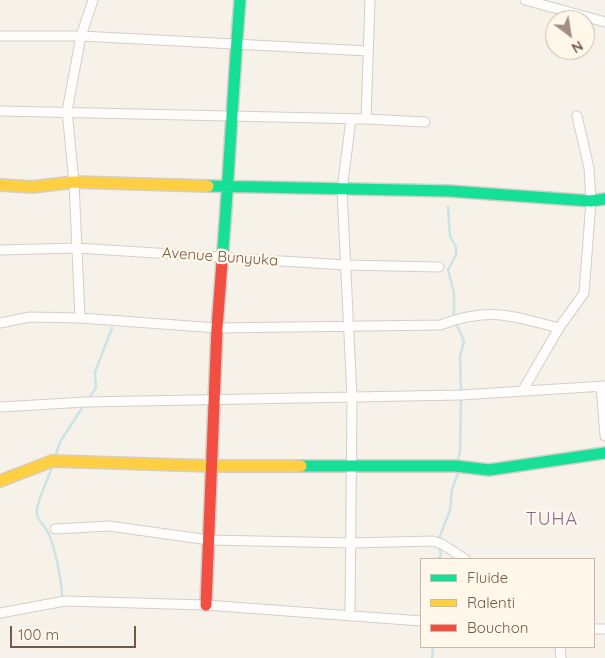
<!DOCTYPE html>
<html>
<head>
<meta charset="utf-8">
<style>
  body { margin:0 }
  #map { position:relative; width:605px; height:658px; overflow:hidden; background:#f6f2e9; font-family:Quicksand,sans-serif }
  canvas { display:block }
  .legend { position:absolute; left:420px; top:558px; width:175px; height:90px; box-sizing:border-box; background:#fff7e9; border:1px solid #c7b8a9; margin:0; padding:6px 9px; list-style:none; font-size:15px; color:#73594a }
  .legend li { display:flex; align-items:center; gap:10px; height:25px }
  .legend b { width:25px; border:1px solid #c7b8a9 }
  .north { position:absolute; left:545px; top:10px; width:50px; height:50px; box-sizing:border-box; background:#fff7e9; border:1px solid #c7b8a9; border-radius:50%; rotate:149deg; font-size:14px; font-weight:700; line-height:20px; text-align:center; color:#73594a }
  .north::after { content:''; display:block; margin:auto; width:18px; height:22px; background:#a18f82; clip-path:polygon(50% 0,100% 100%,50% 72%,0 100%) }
  .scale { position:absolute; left:10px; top:626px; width:126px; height:22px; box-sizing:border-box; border:2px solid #73594a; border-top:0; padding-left:6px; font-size:15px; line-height:18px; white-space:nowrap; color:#73594a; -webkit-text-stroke:4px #fff7e9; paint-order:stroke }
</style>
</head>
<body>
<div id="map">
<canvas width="605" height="658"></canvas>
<ul class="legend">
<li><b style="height:6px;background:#16e098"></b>Fluide</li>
<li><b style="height:6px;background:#ffcf43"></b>Ralenti</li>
<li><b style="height:6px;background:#f24e42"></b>Bouchon</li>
</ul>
<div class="north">N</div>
<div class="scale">100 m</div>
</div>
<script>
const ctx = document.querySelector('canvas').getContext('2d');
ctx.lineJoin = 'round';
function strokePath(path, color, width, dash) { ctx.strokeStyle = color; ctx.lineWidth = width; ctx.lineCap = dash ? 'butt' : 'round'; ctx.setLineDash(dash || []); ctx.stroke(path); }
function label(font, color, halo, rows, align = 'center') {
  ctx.font = font + ' Quicksand,sans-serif'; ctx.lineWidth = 5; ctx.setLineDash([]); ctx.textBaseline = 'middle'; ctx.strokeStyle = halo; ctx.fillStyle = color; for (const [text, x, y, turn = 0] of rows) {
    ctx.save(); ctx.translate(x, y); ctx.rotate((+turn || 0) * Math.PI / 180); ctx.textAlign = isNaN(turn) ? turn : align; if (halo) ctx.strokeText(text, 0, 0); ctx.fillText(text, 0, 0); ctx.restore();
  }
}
strokePath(new Path2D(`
  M448,207L450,236L456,247V255L448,270L454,293V318
  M456,323L464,341L460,357L461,393
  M89,398L96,388L95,372L112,328
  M55,457L60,442L84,405
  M460,461L458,459L460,452L461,398
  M52,467C47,482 40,494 37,509C35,518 42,523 46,529C54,540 62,583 62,596
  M438,541L450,510L452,489L459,471
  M438,559L441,555L439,547
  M421,586V598
  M432,658L433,647`), '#cbe3e6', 2.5);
const street = new Path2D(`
  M525,0L605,22
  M0,36H81L368,51
  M0,111L366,119L425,122
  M366,119L370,0
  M0,250L77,248L345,265L439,267
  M80,318L74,182L67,111L81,36L93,0
  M0,323L30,317L80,318L217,328L440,325C490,306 511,316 559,328
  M601,386L605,436
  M523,390L559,328L584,293L591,201L589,168L577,116
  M0,407L86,402L461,395L605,386
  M55,529L109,526L209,540L352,543L433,541L442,544L465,559
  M0,613L65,601L206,605L421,621
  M350,616L352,397L342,190L351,119
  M594,629H605
  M560,647L561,658`);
const fast = new Path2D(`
  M208,186L449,191L591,201L605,199
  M222,262C229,175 233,87 240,0
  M301,466H456L489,470L605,453`);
const slow = new Path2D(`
  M0,185L32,187L74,182L208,186
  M0,481L52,461L211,466H301`);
const jam = new Path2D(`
  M206,605L217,328L222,262`);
strokePath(street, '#d4cec6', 11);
strokePath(fast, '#d4cec6', 14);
strokePath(slow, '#d4cec6', 14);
strokePath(jam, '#d4cec6', 14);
strokePath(street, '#fefdfc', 9);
strokePath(fast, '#16e098', 11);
strokePath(slow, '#ffcf43', 11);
strokePath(jam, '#f24e42', 11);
label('15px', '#73594a', '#fff7e9', [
  ["Avenue Bunyuka",220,257,4]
]);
ctx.letterSpacing = '1px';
label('18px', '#876696', '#fff7e9', [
  ["TUHA",552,520]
]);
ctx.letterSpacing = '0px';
</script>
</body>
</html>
